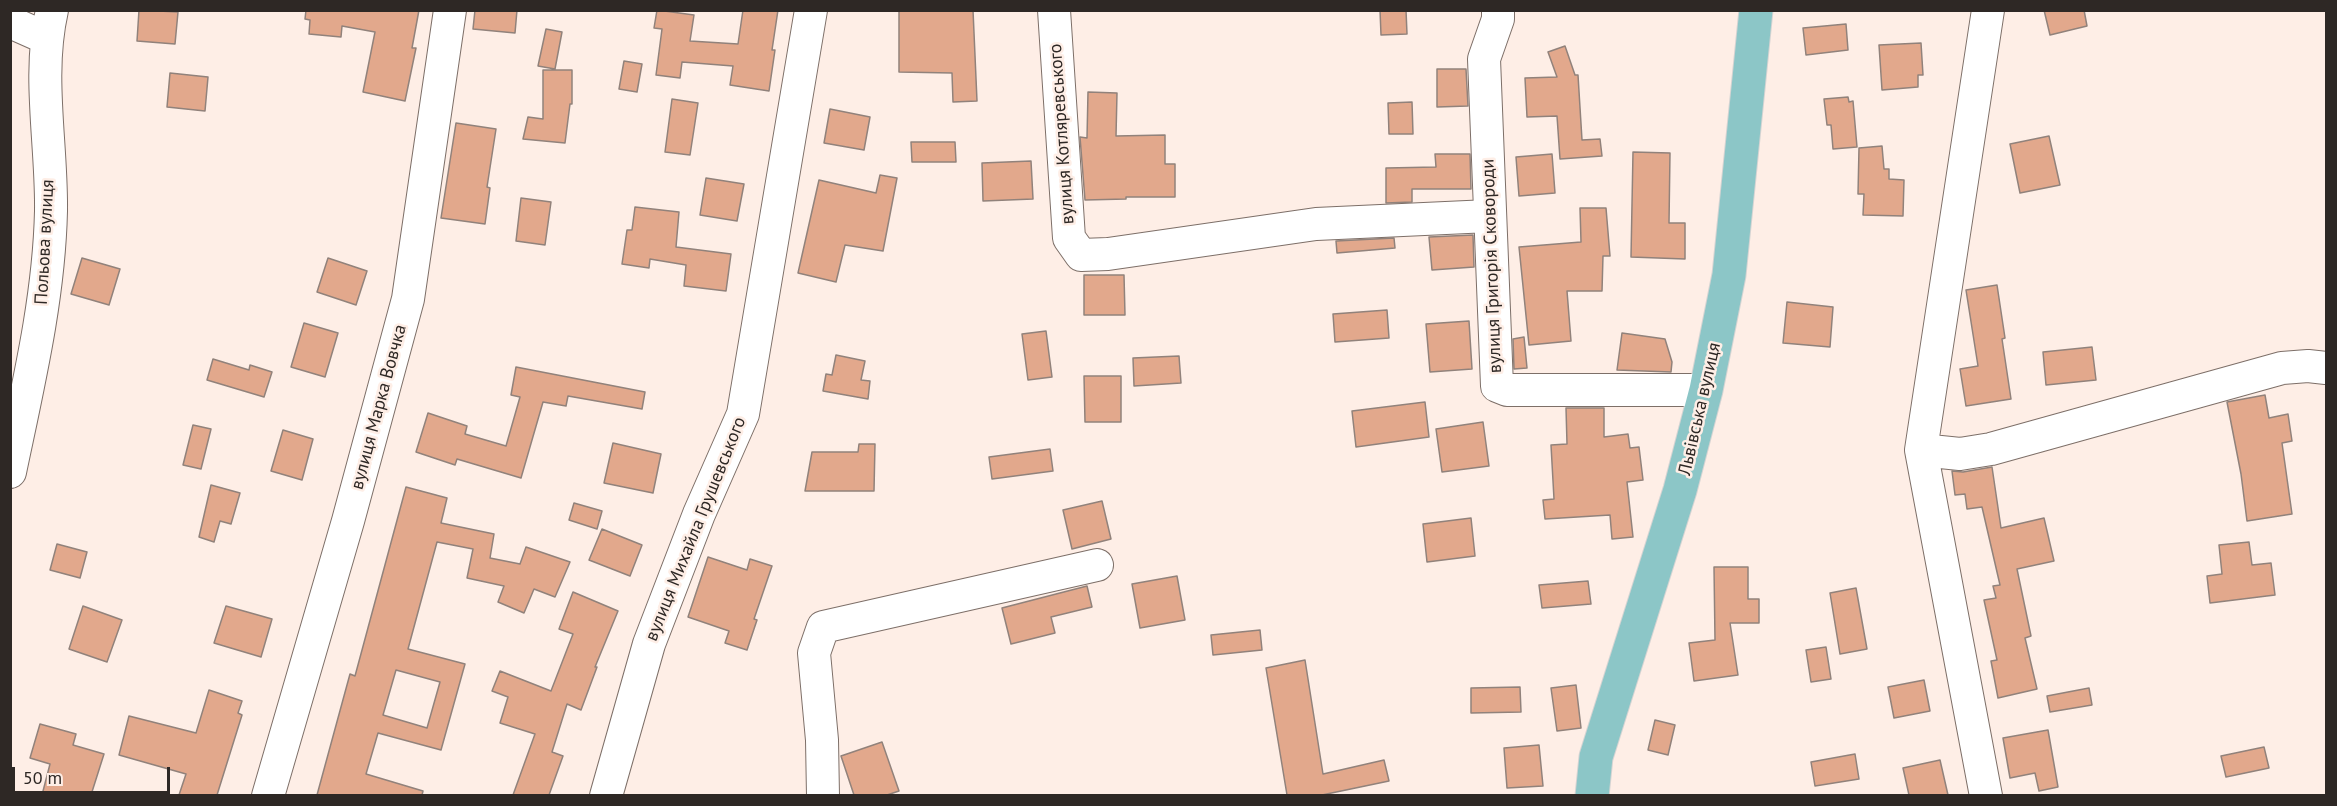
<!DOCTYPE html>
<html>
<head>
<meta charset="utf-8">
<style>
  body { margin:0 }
  #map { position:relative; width:2337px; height:806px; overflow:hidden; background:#feeee6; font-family:"PT Sans",sans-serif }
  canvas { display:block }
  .frame { position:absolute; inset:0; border:12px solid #2e2825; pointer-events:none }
  .scale { position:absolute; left:12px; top:767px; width:158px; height:27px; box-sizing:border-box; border:3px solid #2e2825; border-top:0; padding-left:8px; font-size:18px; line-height:21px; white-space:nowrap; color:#2e2825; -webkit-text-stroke:4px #feeee6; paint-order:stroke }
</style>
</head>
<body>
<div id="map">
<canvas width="2337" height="806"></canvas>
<div class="frame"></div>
<div class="scale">50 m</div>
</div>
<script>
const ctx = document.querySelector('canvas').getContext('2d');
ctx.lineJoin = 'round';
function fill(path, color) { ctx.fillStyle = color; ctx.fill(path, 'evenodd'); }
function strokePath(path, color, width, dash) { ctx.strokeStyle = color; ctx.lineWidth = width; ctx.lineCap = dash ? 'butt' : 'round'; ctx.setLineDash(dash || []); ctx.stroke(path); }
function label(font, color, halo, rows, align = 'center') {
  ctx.font = font + ' "PT Sans",sans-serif'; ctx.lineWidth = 5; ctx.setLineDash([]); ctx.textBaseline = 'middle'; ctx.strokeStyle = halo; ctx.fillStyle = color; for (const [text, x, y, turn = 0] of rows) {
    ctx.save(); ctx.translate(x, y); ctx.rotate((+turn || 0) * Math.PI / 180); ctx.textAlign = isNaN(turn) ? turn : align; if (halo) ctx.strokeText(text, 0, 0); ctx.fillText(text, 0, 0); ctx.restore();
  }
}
const building = new Path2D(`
  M139,10L178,12L175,44L137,41Z
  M306,10H419L412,48H416L405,101L363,92L375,32L342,26L341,37L309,34L310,20L305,19Z
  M475,10H517L515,33L473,29Z
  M657,10L694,15L690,41L738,44L743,10H778L772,50H775L769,91L730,85L733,66L682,62L680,78L656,75L662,29L654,28Z
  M899,10H973L977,101L953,102L952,73L899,72Z
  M1380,10H1406L1407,34L1381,35Z
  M2044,10H2084L2087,26L2050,35Z
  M1846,24L1848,50L1806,55L1803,28Z
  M546,29L562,32L555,69L538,66Z
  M1921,43L1923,75H1918V87L1882,90L1879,45Z
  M1565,46L1575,75H1578L1582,140L1600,139L1602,156L1560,159L1557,116L1527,117L1525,78L1557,77L1548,52Z
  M624,61L642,64L637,92L619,89Z
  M1437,69H1466L1468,106L1437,107Z
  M543,70H572V104H570L565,143L523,139L528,117L543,119Z
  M170,73L208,77L205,111L167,107Z
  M1088,92L1117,93L1116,136L1165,135V164H1175V197H1126V199L1085,200L1080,137L1087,138Z
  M1848,97L1849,102L1853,101L1857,147L1833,149L1831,125H1827L1824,99Z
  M672,99L698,103L690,155L665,152Z
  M1412,102L1413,134H1389L1388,103Z
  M830,109L870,117L864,150L824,143Z
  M456,123L496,129L487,187L490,188L485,224L441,218Z
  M2049,136L2060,185L2020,193L2010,144Z
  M911,142H955L956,162H912Z
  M1882,146L1884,169H1889V179L1904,180L1903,216L1863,215L1864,194H1858L1859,148Z
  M1633,152L1670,153L1669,223H1685V259L1631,257Z
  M1435,154H1470L1471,189H1412V202L1386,203V168L1436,167Z
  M1552,154L1555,193L1519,196L1516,157Z
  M1031,161L1033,199L983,201L982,163Z
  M880,175L897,178L883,251L845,245L836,282L798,273L819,180L876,193Z
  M706,178L744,184L737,221L700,215Z
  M521,198L551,202L545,245L516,241Z
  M635,207L679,212L676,247L731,254L726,291L684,286L686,265L650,259L649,268L622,264L627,230H632Z
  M1580,208H1606L1610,256H1603L1602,291H1567L1571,341L1529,345L1519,247L1581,242Z
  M1473,235L1474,267L1432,270L1429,237Z
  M1394,238L1395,248L1337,253L1336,241Z
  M82,258L120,269L109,305L71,294Z
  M328,258L367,271L356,305L317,292Z
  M1084,275H1124L1125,315H1084Z
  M1997,285L2005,338L2002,339L2011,399L1966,406L1960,369L1978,366L1966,290Z
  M1787,302L1833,307L1830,347L1783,343Z
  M1387,310L1389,338L1335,342L1333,314Z
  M1469,321L1472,369L1430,372L1426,324Z
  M304,323L338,333L325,377L291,367Z
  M1046,331L1052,377L1028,380L1022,334Z
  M1622,333L1665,339L1672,362L1671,372L1617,370Z
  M1524,337L1527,368L1514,369L1513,339Z
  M2092,347L2096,380L2046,385L2043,352Z
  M836,355L865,361L861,380L870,381L868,399L823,391L826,374L832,375Z
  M1179,356L1181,383L1134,386L1133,358Z
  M213,359L249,370L250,365L272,372L264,397L207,380Z
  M516,367L645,392L642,409L568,396L566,406L543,402L521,478L457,459L455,465L416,452L428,413L467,426L465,434L506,446L520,397L511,395Z
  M1084,376H1121V422H1085Z
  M2265,395L2269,418L2288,414L2292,441L2282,443L2292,514L2247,521L2241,474L2227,402Z
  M1425,402L1429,437L1356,447L1352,411Z
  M1566,408H1604V437L1628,434L1630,448L1639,447L1643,480L1627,482L1633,537L1612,539L1610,515L1545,519L1543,500L1554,499L1551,445L1567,444Z
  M1483,422L1489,466L1442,472L1436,429Z
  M193,425L211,429L201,469L183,465Z
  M283,430L313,439L302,480L271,471Z
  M613,443L661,454L653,493L604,483Z
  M859,444H875L874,491H805L812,452H858Z
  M1050,449L1053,471L992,479L989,457Z
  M1992,467L2001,528L2044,518L2054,561L2017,569L2031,636L2025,638L2037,689L1998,698L1991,661L1997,660L1984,600L1996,598L1993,586L2000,585L1982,507L1967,509L1965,494L1955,495L1952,471L1963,472Z
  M211,485L240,493L231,524L220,521L214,542L199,537Z
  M406,487L447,498L441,523L494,534L490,558L520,564L526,547L570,562L555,597L534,589L524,613L498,602L504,586L467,578L473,549L437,542L408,649L465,664L441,750L378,733L366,774L423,791L422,795H317L350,674L355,676ZM396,670L440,682L427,728L383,715Z
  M1102,501L1111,539L1072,549L1063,510Z
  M574,503L602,511L597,529L569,520Z
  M1471,518L1475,556L1427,562L1423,524Z
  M602,529L642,545L630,576L589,560Z
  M2249,542L2252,565L2271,563L2275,595L2210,603L2207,576L2222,574L2219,545Z
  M57,544L87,552L80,578L50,570Z
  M708,557L747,570L750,559L772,566L754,619L757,620L747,650L725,643L729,631L688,617Z
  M1714,567H1748V599H1759V623H1730L1738,675L1694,681L1689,643L1715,640Z
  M1177,576L1185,620L1140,628L1132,584Z
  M1588,581L1591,604L1542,608L1539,585Z
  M1087,586L1092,607L1051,617L1055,633L1011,644L1002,608Z
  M1856,588L1867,649L1840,654L1830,593Z
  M573,592L618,611L595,667H597L581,710L567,704L552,752L563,756L549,795H513L535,734L500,723L508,697L492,691L500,671L551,691L573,634L559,629Z
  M83,606L122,620L107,662L69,649Z
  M226,606L272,619L261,657L214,643Z
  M1260,630L1262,650L1213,655L1211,635Z
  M1826,647L1831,679L1811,682L1806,650Z
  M1305,660L1323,774L1384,760L1389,781L1322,795H1287L1266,668Z
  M1924,680L1930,711L1894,718L1888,687Z
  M1576,685L1581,728L1557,731L1551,688Z
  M1520,687L1521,712L1471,713V688Z
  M2089,688L2092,705L2050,712L2047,696Z
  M209,690L242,701L238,713L242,715L217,795H179L186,774L119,755L129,716L196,733Z
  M1655,720L1675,725L1668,755L1648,750Z
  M40,724L76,734L73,745L104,754L91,795H42L50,764L30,758Z
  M2048,730L2058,787L2039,791L2035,773L2010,778L2003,738Z
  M882,742L899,791L887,795H854L841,756Z
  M1539,745L1543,786L1507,788L1504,748Z
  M2264,747L2269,768L2226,777L2221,756Z
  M1855,754L1859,779L1815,786L1811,762Z
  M1940,760L1948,795H1909L1903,768Z`);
fill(building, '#e2a88c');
strokePath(building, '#91827b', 1.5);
const minor = new Path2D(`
  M1054,10L1069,238L1081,255L1108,254L1316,224L1489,216
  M1498,10V19L1484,59L1497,386L1507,390H1706
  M10,22L46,38
  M1921,450L1960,454L1991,449L2282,368L2308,366L2326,368
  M10,472C28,386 49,299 51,211C52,144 37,76 52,10
  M268,796L348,521L408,299L450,10
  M606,796L649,644L699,514L743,414L811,10
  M823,796L822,740L814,653L823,627L1097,565
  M1986,796L1921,450L1988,10`);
const major = new Path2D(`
  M1592,796L1596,757L1680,490L1706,390L1729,275L1756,10`);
strokePath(minor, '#7d6f68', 34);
strokePath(major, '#d5d4d3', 35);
strokePath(minor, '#fff', 32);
strokePath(major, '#8cc6c7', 33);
label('18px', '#2e2825', '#feeee6', [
  ["вулиця Котляревського",1062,134,-94],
  ["Польова вулиця",45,242,-87],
  ["вулиця Григорія Сковороди",1492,266,-92],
  ["вулиця Марка Вовчка",379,407,-75],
  ["Львівська вулиця",1700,409,-77],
  ["вулиця Михайла Грушевського",696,529,-68]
]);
</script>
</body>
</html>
